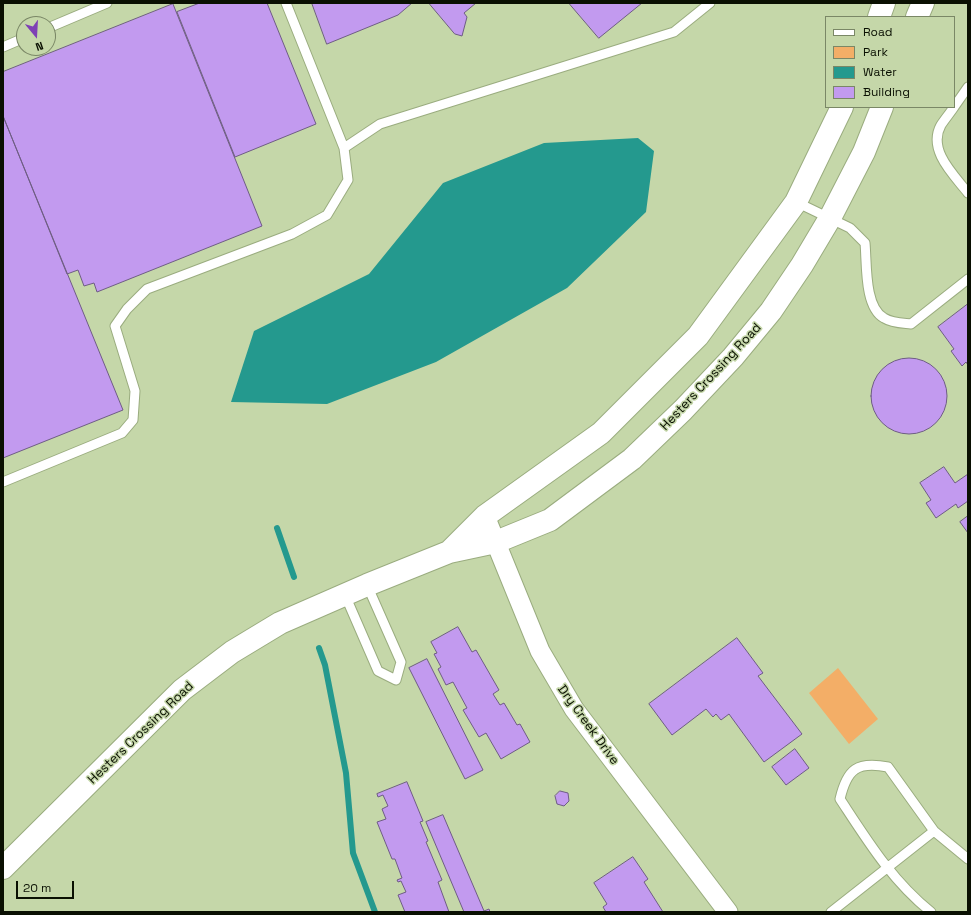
<!DOCTYPE html>
<html>
<head>
<meta charset="utf-8">
<style>
  body { margin:0 }
  #map { position:relative; width:971px; height:915px; overflow:hidden; background:#c5d7a9; font-family:"Space Grotesk",sans-serif }
  canvas { display:block }
  .frame { position:absolute; inset:0; border:4px solid #0a1002; pointer-events:none }
  .legend { position:absolute; left:825px; top:16px; width:130px; height:92px; box-sizing:border-box; background:#c5d7a9; border:1px solid #7a8766; margin:0; padding:5px 7px; list-style:none; font-size:12px; color:#0a1002 }
  .legend li { display:flex; align-items:center; gap:8px; height:20px }
  .legend b { width:20px; border:1px solid #7a8766 }
  .north { position:absolute; left:16px; top:16px; width:40px; height:40px; box-sizing:border-box; background:#c5d7a9; border:1px solid #7a8766; border-radius:50%; rotate:162deg; font-size:11px; font-weight:700; line-height:16px; text-align:center; color:#0a1002 }
  .north::after { content:''; display:block; margin:auto; width:14px; height:18px; background:#7e40b5; clip-path:polygon(50% 0,100% 100%,50% 72%,0 100%) }
  .scale { position:absolute; left:16px; top:881px; width:58px; height:18px; box-sizing:border-box; border:2px solid #0a1002; border-top:0; padding-left:5px; font-size:12px; line-height:14px; white-space:nowrap; color:#0a1002; -webkit-text-stroke:3px #c5d7a9; paint-order:stroke }
</style>
</head>
<body>
<div id="map">
<canvas width="971" height="915"></canvas>
<div class="frame"></div>
<ul class="legend">
<li><b style="height:5px;background:#fff"></b>Road</li>
<li><b style="height:11px;background:#f3ae67"></b>Park</li>
<li><b style="height:11px;background:#24998e"></b>Water</li>
<li><b style="height:11px;background:#c29aef"></b>Building</li>
</ul>
<div class="north">N</div>
<div class="scale">20 m</div>
</div>
<script>
const ctx = document.querySelector('canvas').getContext('2d');
ctx.lineJoin = 'round';
function fill(path, color) { ctx.fillStyle = color; ctx.fill(path, 'evenodd'); }
function strokePath(path, color, width, dash) { ctx.strokeStyle = color; ctx.lineWidth = width; ctx.lineCap = dash ? 'butt' : 'round'; ctx.setLineDash(dash || []); ctx.stroke(path); }
function label(font, color, halo, rows, align = 'center') {
  ctx.font = font + ' "Space Grotesk",sans-serif'; ctx.lineWidth = 3; ctx.setLineDash([]); ctx.textBaseline = 'middle'; ctx.strokeStyle = halo; ctx.fillStyle = color; for (const [text, x, y, turn = 0] of rows) {
    ctx.save(); ctx.translate(x, y); ctx.rotate((+turn || 0) * Math.PI / 180); ctx.textAlign = isNaN(turn) ? turn : align; if (halo) ctx.strokeText(text, 0, 0); ctx.fillText(text, 0, 0); ctx.restore();
  }
}
fill(new Path2D(`
  M838,668L878,719L849,744L809,693Z`), '#f3ae67');
fill(new Path2D(`
  M638,138L654,151L646,212L567,288L436,362L327,404L231,402L254,331L369,274L443,183L544,143Z`), '#24998e');
strokePath(new Path2D(`
  M277,528L294,577
  M319,648L325,665L346,773L353,853L375,912`), '#24998e', 6);
const building = new Path2D(`
  M200,3H267L316,124L235,157L177,12Z
  M312,3H412L398,15L327,44Z
  M429,3H476L464,13L467,17L462,36L455,34Z
  M569,3H642L599,38Z
  M173,4L262,226L97,292L94,283L84,286L78,270L67,274L3,116V72Z
  M3,116L123,410L3,458Z
  M968,304V365L966,362L962,366L951,351L954,349L938,327Z
  M871 396a38 38 0 1 1 76 0a38 38 0 1 1-76 0Z
  M944,467L955,483L968,474V501L958,508L956,504L936,518L926,503L931,500L920,483Z
  M968,516V533L960,522Z
  M458,627L472,652L476,650L499,690L493,694L500,705L504,703L517,725L520,724L530,742L501,759L486,733L479,737L463,710L467,708L453,682L446,685L438,669L441,667L434,654L437,653L431,642Z
  M737,638L763,673L758,676L802,734L764,762L729,714L721,720L716,714L713,717L706,709L672,735L649,704Z
  M427,659L483,770L465,779L409,668Z
  M795,749L809,768L786,785L772,767Z
  M407,782L423,821L420,822L428,841L426,842L442,880L438,882L449,912H405L398,895L406,892L401,881L398,882L397,880L402,878L395,859H392L377,822L386,819L382,809L388,806L383,795L378,797L377,794Z
  M560,791L568,793L569,801L564,806L557,804L555,796Z
  M443,815L484,911L489,909L490,912H464L426,822Z
  M633,857L648,879L644,882L663,912H606L603,907L607,904L594,883Z`);
fill(building, '#c29aef');
strokePath(building, '#6e5c84', 1);
const service = new Path2D(`
  M48,28L107,3
  M3,47L24,38
  M954,107C950,113 945,119 941,125C927,150 954,175 968,193
  M954,107L968,87
  M344,148L380,124L674,32L710,3
  M796,202L850,228L865,243C867,263 864,307 884,318C892,323 902,323 911,324L968,279
  M3,482L122,433L133,420L135,391L115,326L127,309L147,289L292,234L327,215L348,180L344,148L286,3
  M345,595L378,671L396,680L401,662L367,585
  M831,912L934,831L968,859
  M931,912C892,881 867,840 840,799C847,769 857,761 888,767L934,831`);
const minor = new Path2D(`
  M485,516L540,651L574,709L728,912`);
const tertiary = new Path2D(`
  M879,17L884,3
  M917,17L923,3
  M449,552L485,516L601,433L698,336L796,202L842,107
  M3,868L182,690L232,652L280,623L367,585L449,552L496,542L550,520L632,459L683,410L733,357L771,311L802,265L830,218L864,152L882,107`);
strokePath(service, '#9aac7f', 11);
strokePath(minor, '#9aac7f', 21);
strokePath(tertiary, '#9aac7f', 24);
strokePath(service, '#fff', 9);
strokePath(minor, '#fff', 19);
strokePath(tertiary, '#fff', 22);
label('13px', '#0a1002', '#c5d7a9', [
  ["Hesters Crossing Road",711,377,-47],
  ["Dry Creek Drive",588,725,54],
  ["Hesters Crossing Road",141,733,-44]
]);
</script>
</body>
</html>
